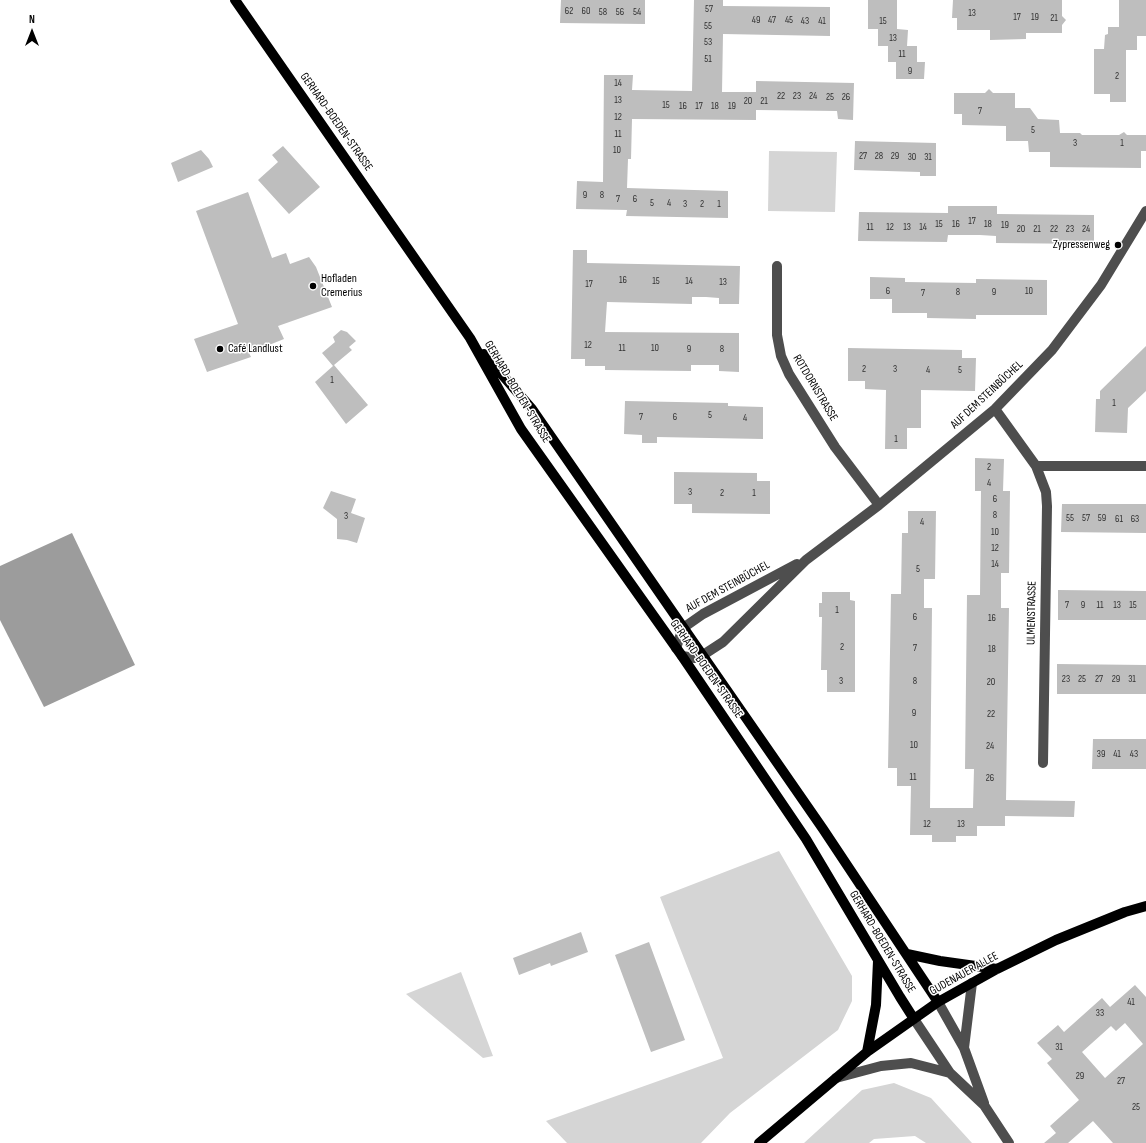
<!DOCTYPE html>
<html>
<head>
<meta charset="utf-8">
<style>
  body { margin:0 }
  #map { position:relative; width:1146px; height:1143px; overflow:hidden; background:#fff; font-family:"Sofia Sans Condensed",sans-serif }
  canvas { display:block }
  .north { position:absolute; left:12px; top:12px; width:40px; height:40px; -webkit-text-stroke:3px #fff; paint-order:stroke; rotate:0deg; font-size:11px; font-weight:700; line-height:16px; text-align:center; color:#000 }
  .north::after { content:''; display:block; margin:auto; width:14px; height:18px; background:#000; clip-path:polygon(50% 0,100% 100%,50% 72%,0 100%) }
</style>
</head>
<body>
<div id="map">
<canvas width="1146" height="1143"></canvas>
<div class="north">N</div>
</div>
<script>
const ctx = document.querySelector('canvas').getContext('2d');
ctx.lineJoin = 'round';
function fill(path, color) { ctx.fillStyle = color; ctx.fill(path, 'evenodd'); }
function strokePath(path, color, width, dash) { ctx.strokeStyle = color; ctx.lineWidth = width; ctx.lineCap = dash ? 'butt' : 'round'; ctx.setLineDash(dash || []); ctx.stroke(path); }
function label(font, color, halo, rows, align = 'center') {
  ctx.font = font + ' "Sofia Sans Condensed",sans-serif'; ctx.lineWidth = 3; ctx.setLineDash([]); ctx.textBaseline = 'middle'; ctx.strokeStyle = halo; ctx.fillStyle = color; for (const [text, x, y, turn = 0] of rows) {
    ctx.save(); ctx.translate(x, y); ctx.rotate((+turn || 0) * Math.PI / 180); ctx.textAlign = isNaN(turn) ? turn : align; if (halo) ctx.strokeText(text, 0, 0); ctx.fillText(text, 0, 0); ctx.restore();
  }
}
fill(new Path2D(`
  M769,151L837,152L835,212L768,211Z
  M779,851L852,976V1001L838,1030L730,1113L701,1143H567L546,1121L723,1058L660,897Z
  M461,972L493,1056L483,1058L406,994Z
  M894,1083L931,1098L972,1143H926L915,1136L874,1139L869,1143H804L862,1090Z`), '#d5d5d5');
fill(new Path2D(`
  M72,533L135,665L44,707L0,620V566Z`), '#9c9c9c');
fill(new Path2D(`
  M561,0H645V24L560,23Z
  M694,0H723V6L830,7V36L723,34L722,92H756V81L854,83L853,120L838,119L837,111L756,110V120L632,119L631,159H628L627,188L728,191V218L626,216L627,210L576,209L577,181L603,182L604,75H633L632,90L692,91Z
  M868,0H897V29L908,30L907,46H917V62H925L924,79H896V62H888V46H878V29H868Z
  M953,0H1062V16L1066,20L1062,25V33H1026V39L990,40V30H957V18H952Z
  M1119,0H1146V36H1137V50H1126V102H1110V94H1094V49H1104L1105,35L1108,34V27H1119Z
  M989,89L993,93H1015V108H1030L1038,119L1059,120L1060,133H1080L1082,135H1119L1124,132L1127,135H1146V151H1141V168L1050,167V152H1029L1028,141H1006V126L962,125V114H954V93H985Z
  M855,141L936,143V176H920V172L854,170Z
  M283,146L320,187L289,214L258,180L278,162L272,155Z
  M201,150L209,159L213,167L178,182L171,163Z
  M248,192L272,258L286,253L290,264L309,257L316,267L332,307L278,326L284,339L249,353L251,357L207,372L194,339L238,324L196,211Z
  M948,206H997V214L1094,215V244L996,243V236L980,235H948L947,242L858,241L859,212L948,213Z
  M573,250H587V263L740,266L739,304H719V298L706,297H692V304L607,302L605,332L739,333V372L719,371V365H691V371L605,370V366H585V359H571Z
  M870,277L905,278V282L976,283V279L1047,280V315H976V319L927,318V313H892V299H870Z
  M341,330L347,332L356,341L349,347L352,350L334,365L368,405L346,424L315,382L333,366L322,353L335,342L333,337Z
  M1146,346V391L1128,408L1127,433L1095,432L1096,399H1100V391Z
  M848,348L962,350V358H976L975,391L921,390V428H907V449H885L886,390L865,389V381H848Z
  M625,401L728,403V406L763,407V439L657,437V443H642V435L624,434Z
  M975,458L1004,459L1003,491H1010L1009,573H1001V608H1009L1006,800L1075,801L1074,817L1005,816V826H977V836H956V842H932V835H910L911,786H897V768H888L891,594H901L902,533H908V511H936L935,579H924V608H932L930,808H973L974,769H965L967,595H980L981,491H975Z
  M674,472L757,473V481H770V514L692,513V504H674Z
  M331,491L356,499L351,513L365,518L357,543L347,540L337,539V519L323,508Z
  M1062,504H1146V533L1061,532Z
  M1058,590L1146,591V620H1058Z
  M822,592H850V600L855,601V692H827V670H821L822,617H819V603H822Z
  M1057,664L1146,665V694H1057Z
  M1093,739H1146V769H1092Z
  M581,932L588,952L551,966L550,963L519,975L513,958Z
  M649,942L685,1040L651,1052L615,955Z
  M1135,985L1146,997V1143H1113L1093,1121L1068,1143H1044L1056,1133L1050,1126L1079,1100L1047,1063L1052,1059L1037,1043L1058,1025L1064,1032L1102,998L1110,1007ZM1125,1023L1143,1044L1105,1078L1082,1052L1111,1026L1116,1031Z`), '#bebebe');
strokePath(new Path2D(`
  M777,266V335L781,356L789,374L835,447L879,505
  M995,409L1036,466L1046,492L1047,506L1043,763
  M1036,466H1146
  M676,648L683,628L703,614L797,564
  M682,656L695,658L703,655L723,642L806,560L879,505L995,409L1052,350L1101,285L1146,211
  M938,1002L964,1048L984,1103
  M914,1019L950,1073L984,1105L1009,1143
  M964,1048L972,983
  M836,1078L881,1066L911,1063L950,1073`), '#4e4e4e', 10);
strokePath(new Path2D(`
  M235,0L470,338L521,429L682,656L806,839L900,997L914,1019
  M484,354L532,409L823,829L938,1002
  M907,954L940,961L997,969
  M867,1052L876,1005L878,961
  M759,1143L867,1052L938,1002L997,969L1056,940L1125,912L1146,906`), '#000', 10);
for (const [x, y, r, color] of [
  [1118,245,4,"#000"],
  [313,286,4,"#000"],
  [220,349,4,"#000"]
]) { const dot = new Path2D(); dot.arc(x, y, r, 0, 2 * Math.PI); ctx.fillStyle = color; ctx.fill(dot); strokePath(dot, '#fff', 1.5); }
label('10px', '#303030', null, [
  ["57",709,9],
  ["62",569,11],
  ["60",586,11],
  ["58",603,12],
  ["56",620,12],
  ["54",637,12],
  ["13",972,13],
  ["17",1017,17],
  ["19",1035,17],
  ["21",1054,18],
  ["49",756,20],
  ["47",772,20],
  ["45",789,20],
  ["43",805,21],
  ["41",822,21],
  ["15",883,21],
  ["55",708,26],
  ["13",893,38],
  ["53",708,42],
  ["11",902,54],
  ["51",708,59],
  ["9",910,71],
  ["2",1117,76],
  ["14",618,83],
  ["22",781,96],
  ["23",797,96],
  ["24",813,96],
  ["25",830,97],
  ["26",846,97],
  ["13",618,100],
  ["20",748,101],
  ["21",764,101],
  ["15",666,105],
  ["16",683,106],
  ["17",699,106],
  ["18",715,106],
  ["19",732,106],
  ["7",980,111],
  ["12",618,117],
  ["5",1033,130],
  ["11",618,134],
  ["3",1075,143],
  ["1",1122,143],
  ["10",617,150],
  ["27",863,156],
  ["28",879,156],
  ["29",895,156],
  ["30",912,157],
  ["31",928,157],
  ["9",585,195],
  ["8",602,195],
  ["7",618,199],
  ["6",635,199],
  ["5",652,203],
  ["4",669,203],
  ["3",685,204],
  ["2",702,204],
  ["1",719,204],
  ["17",972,221],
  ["15",939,224],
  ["16",956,224],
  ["18",988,224],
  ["19",1005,225],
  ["11",870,227],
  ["12",890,227],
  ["13",907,227],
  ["14",923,227],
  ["20",1021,229],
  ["21",1037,229],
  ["22",1054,229],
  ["23",1070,229],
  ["24",1086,229],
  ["16",623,280],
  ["15",656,281],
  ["14",689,281],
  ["13",723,282],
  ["17",589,284],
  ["6",888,291],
  ["10",1029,291],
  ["8",958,292],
  ["9",994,292],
  ["7",923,293],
  ["12",588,345],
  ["11",622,348],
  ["10",655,348],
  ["9",689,349],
  ["8",722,349],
  ["2",864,369],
  ["3",895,369],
  ["4",928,370],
  ["5",960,370],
  ["1",332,380],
  ["1",1114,403],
  ["5",710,415],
  ["7",641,417],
  ["6",675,417],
  ["4",745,418],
  ["1",896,439],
  ["2",989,467],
  ["4",989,483],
  ["3",690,492],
  ["2",722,493],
  ["1",754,493],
  ["6",995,499],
  ["8",995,515],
  ["3",346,516],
  ["55",1070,518],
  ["57",1086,518],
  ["59",1102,518],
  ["61",1119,519],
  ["63",1135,519],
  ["4",922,522],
  ["10",995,532],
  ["12",995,548],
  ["14",995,564],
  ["5",918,569],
  ["7",1067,605],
  ["9",1083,605],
  ["11",1100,605],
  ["13",1117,605],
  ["15",1133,605],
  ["1",837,610],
  ["6",915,617],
  ["16",992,618],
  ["2",842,647],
  ["7",915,648],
  ["18",992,649],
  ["23",1066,679],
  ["25",1082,679],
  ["27",1099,679],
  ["29",1116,679],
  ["31",1132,679],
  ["3",841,681],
  ["8",915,681],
  ["20",991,682],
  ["9",914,713],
  ["22",991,714],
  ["10",914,745],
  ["24",990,746],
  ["39",1101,754],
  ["41",1117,754],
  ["43",1134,754],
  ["11",913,777],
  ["26",990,778],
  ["12",927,824],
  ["13",961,824],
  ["41",1131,1002],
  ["33",1100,1013],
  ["31",1059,1047],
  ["29",1080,1076],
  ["27",1121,1081],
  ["25",1136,1107]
]);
label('12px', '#000', '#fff', [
  ["GERHARD-BOEDEN-STRASSE",336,122,55],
  ["ROTDORNSTRASSE",815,388,59],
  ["GERHARD-BOEDEN-STRASSE",517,392,59],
  ["AUF DEM STEINBÜCHEL",987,395,-43],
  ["AUF DEM STEINBÜCHEL",728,587,-29],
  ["ULMENSTRASSE",1032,613,-89],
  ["GERHARD-BOEDEN-STRASSE",706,669,55],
  ["GERHARD-BOEDEN-STRASSE",882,942,59],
  ["GUDENAUER ALLEE",964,974,-29]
]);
label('12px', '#000', '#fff', [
  ["Zypressenweg",1110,245,"right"],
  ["Hofladen",321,279],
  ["Cremerius",321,293],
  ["Café Landlust",228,349]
], 'left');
</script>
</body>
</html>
